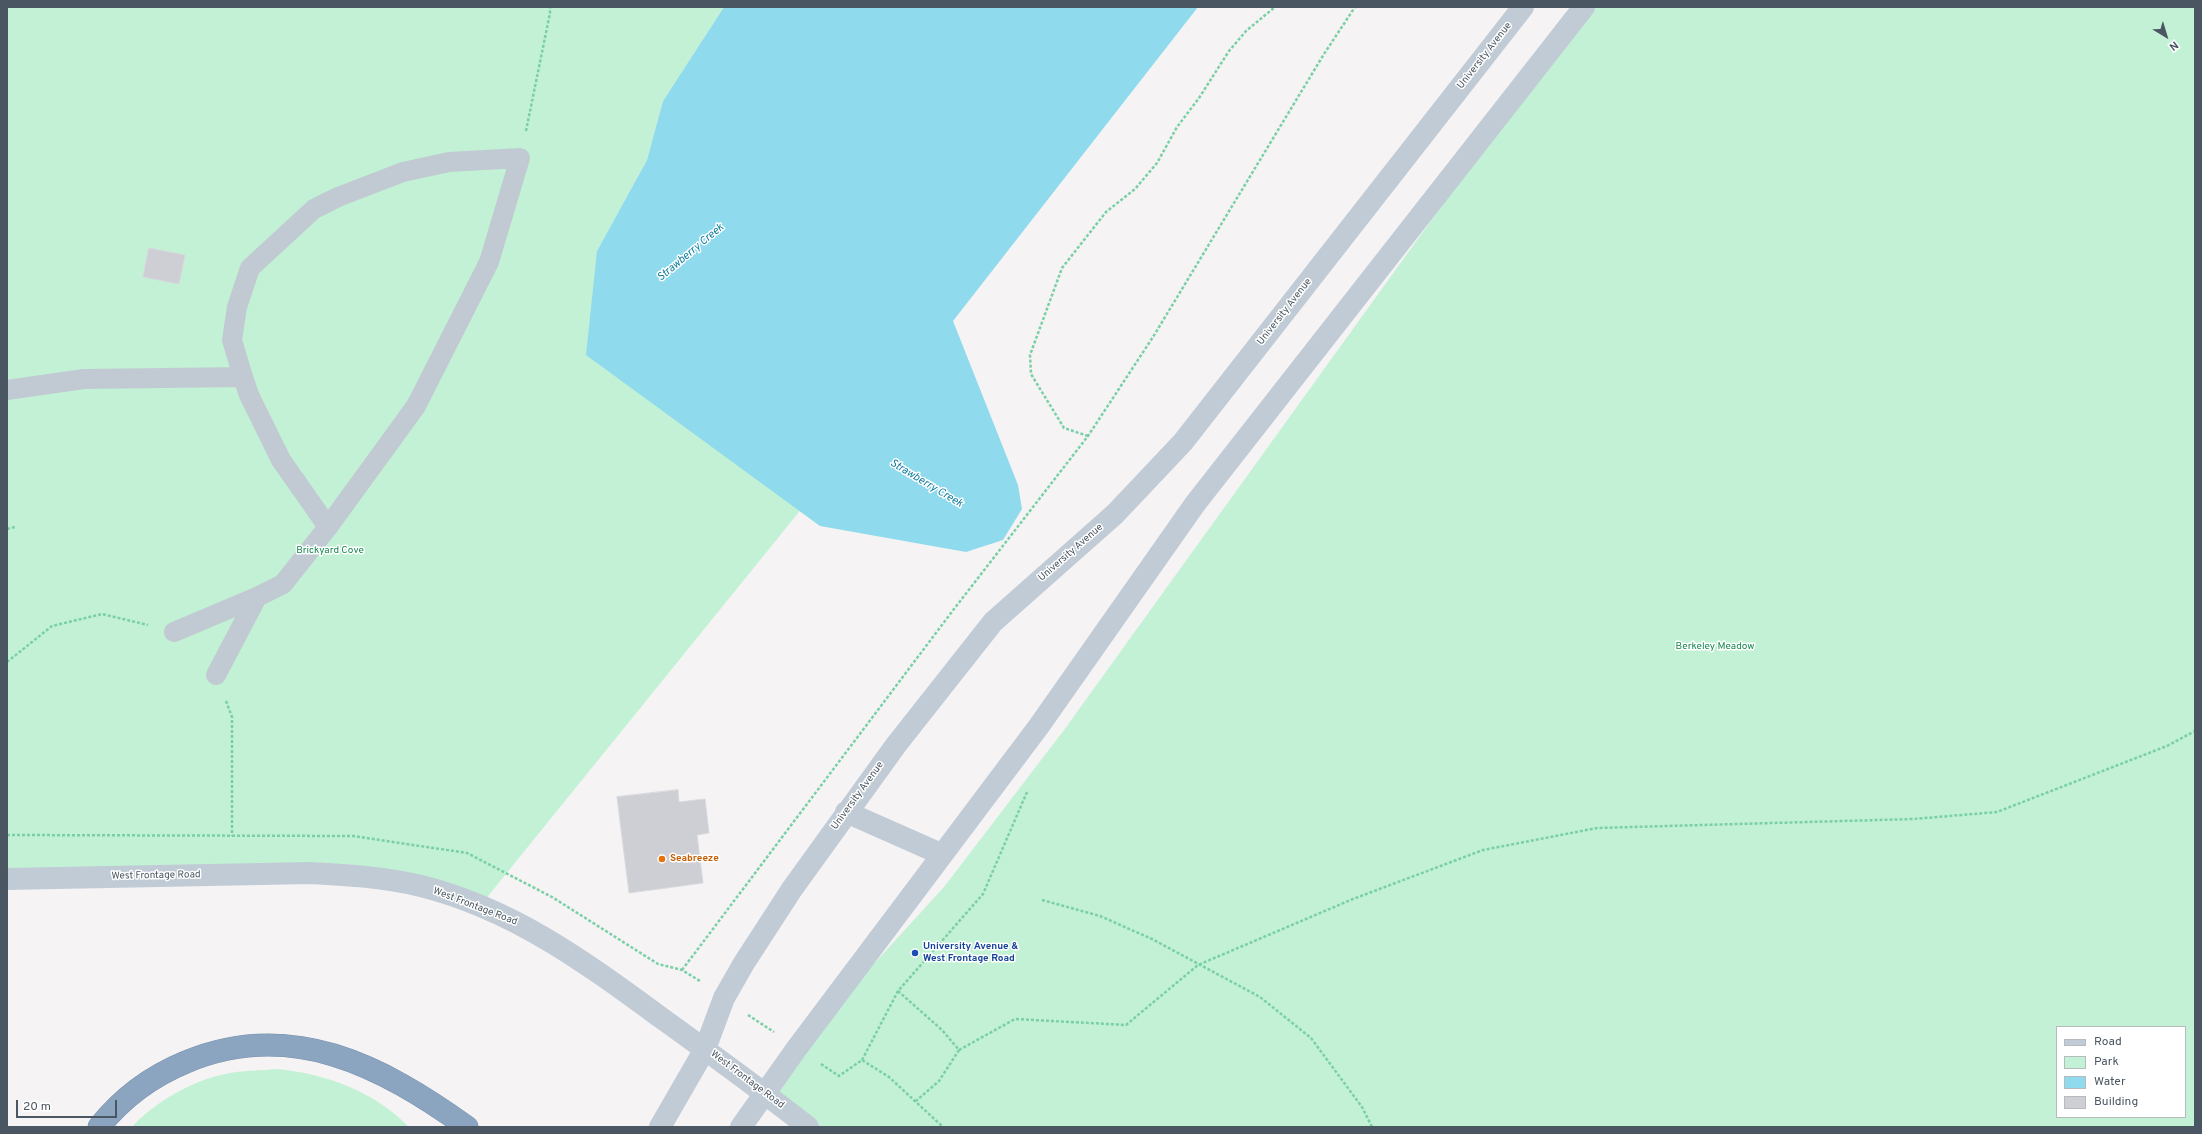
<!DOCTYPE html>
<html>
<head>
<meta charset="utf-8">
<style>
  body { margin:0 }
  #map { position:relative; width:2202px; height:1134px; overflow:hidden; background:#f5f3f3; font-family:Overpass,sans-serif }
  canvas { display:block }
  .frame { position:absolute; inset:0; border:8px solid #4a5661; pointer-events:none }
  .legend { position:absolute; left:2056px; top:1026px; width:130px; height:92px; box-sizing:border-box; background:#fff; border:1px solid #b7bbc0; margin:0; padding:5px 7px; list-style:none; font-size:12px; color:#4a5661 }
  .legend li { display:flex; align-items:center; gap:8px; height:20px }
  .legend b { width:20px; border:1px solid #b7bbc0 }
  .north { position:absolute; left:2146px; top:16px; width:40px; height:40px; -webkit-text-stroke:3px #fff; paint-order:stroke; rotate:142deg; font-size:11px; font-weight:700; line-height:16px; text-align:center; color:#4a5661 }
  .north::after { content:''; display:block; margin:auto; width:14px; height:18px; background:#4a5661; clip-path:polygon(50% 0,100% 100%,50% 72%,0 100%) }
  .scale { position:absolute; left:16px; top:1100px; width:101px; height:18px; box-sizing:border-box; border:2px solid #4a5661; border-top:0; padding-left:5px; font-size:12px; line-height:14px; white-space:nowrap; color:#4a5661; -webkit-text-stroke:3px #fff; paint-order:stroke }
</style>
</head>
<body>
<div id="map">
<canvas width="2202" height="1134"></canvas>
<div class="frame"></div>
<ul class="legend">
<li><b style="height:5px;background:#c1cbd6"></b>Road</li>
<li><b style="height:11px;background:#c3f1d5"></b>Park</li>
<li><b style="height:11px;background:#90daee"></b>Water</li>
<li><b style="height:11px;background:#cdcfd5"></b>Building</li>
</ul>
<div class="north">N</div>
<div class="scale">20 m</div>
</div>
<script>
const ctx = document.querySelector('canvas').getContext('2d');
ctx.lineJoin = 'round';
function fill(path, color) { ctx.fillStyle = color; ctx.fill(path, 'evenodd'); }
function strokePath(path, color, width, dash) { ctx.strokeStyle = color; ctx.lineWidth = width; ctx.lineCap = dash ? 'butt' : 'round'; ctx.setLineDash(dash || []); ctx.stroke(path); }
function label(font, color, halo, rows, align = 'center') {
  ctx.font = font + ' Overpass,sans-serif'; ctx.lineWidth = 3; ctx.setLineDash([]); ctx.textBaseline = 'middle'; ctx.strokeStyle = halo; ctx.fillStyle = color; for (const [text, x, y, turn = 0] of rows) {
    ctx.save(); ctx.translate(x, y); ctx.rotate((+turn || 0) * Math.PI / 180); ctx.textAlign = isNaN(turn) ? turn : align; if (halo) ctx.strokeText(text, 0, 0); ctx.fillText(text, 0, 0); ctx.restore();
  }
}
fill(new Path2D(`
  M7,7H724L663,101L647,160L597,251L803,507L480,906L385,880L7,879Z
  M1585,7H2195V1127H808L765,1093L797,1048L944,887L1064,730ZM2057,1027H2185V1117H2057Z
  M277,1069C326,1074 374,1091 409,1127H132C154,1102 197,1078 230,1073C246,1070 261,1071 277,1069Z`), '#c3f1d5');
fill(new Path2D(`
  M724,7H1198L953,321L1018,485L1022,509L1003,540L966,552L820,526L586,355L597,251L647,160L663,101Z`), '#90daee');
const building = new Path2D(`
  M149,248L185,255L179,284L143,277Z
  M678,790L679,802L705,799L709,833L697,835L703,883L629,893L617,797Z`);
fill(building, '#cdcfd5');
strokePath(building, '#d7d9de', 1);
const highway = new Path2D(`
  M99,1127C122,1098 152,1076 186,1062C291,1018 382,1066 467,1127`);
strokePath(highway, '#7690ad', 23);
strokePath(new Path2D(`
  M526,131L550,13V7
  M1088,436L1064,428L1031,374L1030,355L1062,268L1106,212L1135,189L1157,163L1177,127L1199,98L1229,51L1246,31L1275,7
  M7,529L15,527
  M7,662L52,626L102,614L148,625
  M226,701L232,717V836
  M7,835L353,836L467,853L552,897L658,964L682,970L700,981
  M1042,900L1100,916L1152,939L1260,997L1311,1038L1362,1107L1372,1127
  M682,970L954,609L1088,436L1153,337L1324,54L1355,7
  M898,991L942,1030L959,1050L939,1081L916,1101
  M748,1015L774,1032
  M959,1050L1015,1019L1126,1025L1198,965L1353,899L1483,850L1597,828L1913,819L1997,812L2167,746L2195,731
  M862,1060L898,991L983,894L1027,792
  M821,1064L839,1076L862,1060L889,1077L943,1127`), '#7ad0a6', 2.5, [3, 2]);
strokePath(new Path2D(`
  M7,390L84,379L243,377
  M174,632L257,597
  M216,675L257,597L283,584L328,527L281,460L249,395L243,377L232,340L237,307L250,268L314,209L338,197L403,172L449,162L520,158L489,262L416,406L328,527`), '#c1cad2', 20);
strokePath(new Path2D(`
  M846,812L941,854
  M7,879L310,873C347,875 384,877 421,886C513,909 585,962 660,1017C710,1053 760,1089 808,1127
  M660,1127L705,1049L724,998L744,963L792,889L896,745L993,622L1115,514L1183,442L1523,7
  M741,1127L797,1048L1039,726L1195,504L1584,7`), '#c1cbd6', 22);
strokePath(highway, '#8ba5c1', 22);
for (const [x, y, r, color] of [
  [662,859,4,"#e8710a"],
  [915,953,4,"#1a4fb4"]
]) { const dot = new Path2D(); dot.arc(x, y, r, 0, 2 * Math.PI); ctx.fillStyle = color; ctx.fill(dot); strokePath(dot, '#fff', 1.5); }
label('10px', '#4a5661', '#fff', [
  ["University Avenue",1485,56,-52],
  ["University Avenue",1285,312,-52],
  ["University Avenue",1071,553,-41],
  ["University Avenue",858,796,-54],
  ["West Frontage Road",156,876,-1],
  ["West Frontage Road",475,907,21],
  ["West Frontage Road",747,1080,37]
]);
label('10px', '#17864f', '#fff', [
  ["Brickyard Cove",330,551],
  ["Berkeley Meadow",1715,647]
]);
label('bold 10px', '#c56008', '#fff', [
  ["Seabreeze",670,859]
], 'left');
label('bold 10px', '#164399', '#fff', [
  ["University Avenue &",923,947],
  ["West Frontage Road",923,959]
], 'left');
label('italic 11px', '#0c7c9b', '#fff', [
  ["Strawberry Creek",691,253,-40],
  ["Strawberry Creek",926,484,31]
]);
</script>
</body>
</html>
